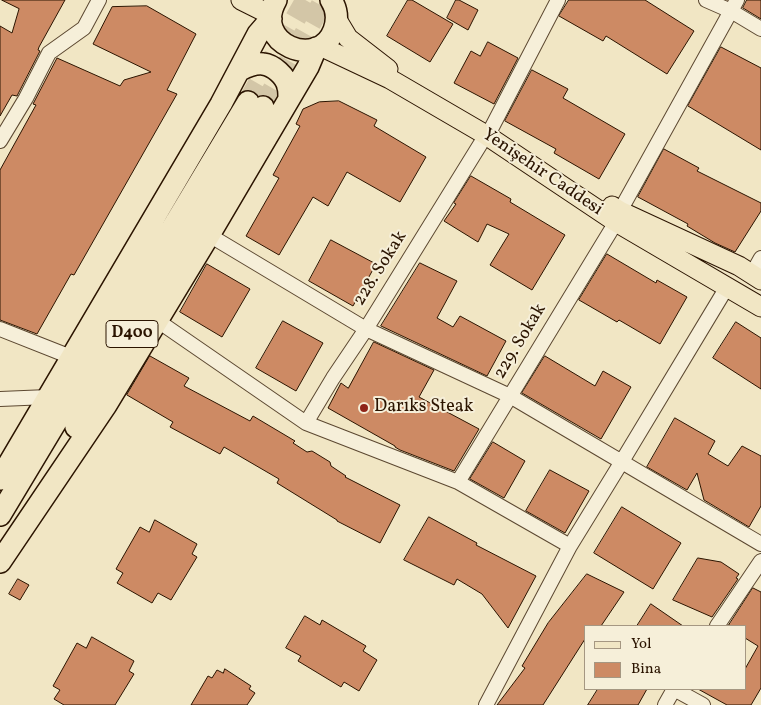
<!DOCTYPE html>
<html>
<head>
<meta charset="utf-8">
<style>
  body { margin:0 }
  #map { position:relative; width:761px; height:705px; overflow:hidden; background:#f1e6c4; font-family:Vollkorn,serif }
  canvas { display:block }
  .legend { position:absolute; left:584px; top:625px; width:162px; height:65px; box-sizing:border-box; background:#f6efd9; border:1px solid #a59782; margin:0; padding:6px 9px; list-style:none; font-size:15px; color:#2b1400 }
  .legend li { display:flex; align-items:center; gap:10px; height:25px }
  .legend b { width:25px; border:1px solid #a59782 }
</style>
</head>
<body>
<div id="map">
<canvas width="761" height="705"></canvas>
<ul class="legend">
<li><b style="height:6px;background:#f1e6c4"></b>Yol</li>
<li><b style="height:14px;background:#cd8a64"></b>Bina</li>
</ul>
</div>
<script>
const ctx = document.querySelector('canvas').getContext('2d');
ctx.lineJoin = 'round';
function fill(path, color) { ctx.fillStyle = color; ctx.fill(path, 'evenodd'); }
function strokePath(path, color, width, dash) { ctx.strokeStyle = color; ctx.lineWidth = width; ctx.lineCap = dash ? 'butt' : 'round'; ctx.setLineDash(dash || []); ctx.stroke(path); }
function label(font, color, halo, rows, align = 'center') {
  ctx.font = font + ' Vollkorn,serif'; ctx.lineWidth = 4; ctx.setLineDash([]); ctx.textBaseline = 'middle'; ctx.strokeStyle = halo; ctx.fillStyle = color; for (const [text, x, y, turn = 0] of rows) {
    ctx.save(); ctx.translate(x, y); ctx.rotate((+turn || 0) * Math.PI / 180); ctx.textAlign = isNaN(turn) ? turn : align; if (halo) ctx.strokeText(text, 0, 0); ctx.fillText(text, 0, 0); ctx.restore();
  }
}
const building = new Path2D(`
  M2,0H65L39,47L38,50L40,51L18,94L17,96L12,95L0,116V26L12,33L19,9Z
  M408,0H412L453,24L430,62L387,36Z
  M456,0H459L478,10L468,30L447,18Z
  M569,0H645L694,31L667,74L606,36L603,41L559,16Z
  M747,0H761V19L743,8Z
  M147,6L196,34L167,90L177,94L74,275L71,274L37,334L0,320V170L36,105L33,104L57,58L120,86L124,80L151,72L93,44L112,7Z
  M488,42L518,58L494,104L454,83L471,51L480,56Z
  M721,47L761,68V150L688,106Z
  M532,70L568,89L563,98L625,134L599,179L554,153L556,149L505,121Z
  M339,101L377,120L374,126L426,157L400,202L347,172L328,206L313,197L279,255L246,236L279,178L273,175L300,126L296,124L303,109L319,102Z
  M664,149L699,168L697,171L761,203V211L735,252L715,243L687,226L688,224L638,197Z
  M471,176L511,199L510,202L565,235L532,290L490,265L509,234L487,224L478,242L444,221L456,204L454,203Z
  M331,240L376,264L353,306L309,281Z
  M607,254L656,283L657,280L687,297L660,344L619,320L617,322L579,300Z
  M420,263L457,281L437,318L453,327L460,316L506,341L487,376L381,326Z
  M207,264L250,289L222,337L180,312Z
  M283,321L323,343L296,391L256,368Z
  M736,322L761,338V389L713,358Z
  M374,342L434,370L419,397L479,429L454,471L400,450L395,447V446L328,408L341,383L348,388Z
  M150,356L189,378L184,386L250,421L253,416L295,441L293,443L307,452L312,451L330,462L331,466L346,476L345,477L400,505L380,543L337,521V520L277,483L279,479L224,447L220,454L170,427L173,422L127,395Z
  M545,356L595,386L603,371L631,387L601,439L522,393Z
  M675,418L715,441L708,454L728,466L742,446L761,456V506L749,527L704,500L697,473L687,490L647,467Z
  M493,442L525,461L504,498L470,479Z
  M550,470L589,491L565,533L526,511Z
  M622,507L681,543L653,589L594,553Z
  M429,517L477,543L476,545L536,576L508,628L482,594L457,579L454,585L404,560Z
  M155,520L197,544L192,554L197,557L171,600L158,593L152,603L117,583L123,573L116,569L140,527L149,532Z
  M698,558L721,562L739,574L736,578L738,579L712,617L673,600Z
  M587,574L624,592L601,626H585V639L543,705H497L525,668L522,666L548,623Z
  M18,579L29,585L20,600L9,594Z
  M753,588L761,592V688L751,705H727L698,689H745V669L758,646L745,638V626H732L729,625Z
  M651,604L683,626H637Z
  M305,616L320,625L322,620L366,646L363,651L377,660L359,691L344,682L341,687L298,661L301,656L286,648Z
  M92,637L134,661L129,671L134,674L115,705H64L54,699L60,690L53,686L77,643L86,648Z
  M225,669L251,686L249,689L255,693L247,705H191L208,676L212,678L217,670L223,673Z
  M598,689H647L638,705H588Z`);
fill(building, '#cd8a64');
strokePath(building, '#2b1400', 1);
strokePath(new Path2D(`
  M248,102L306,0
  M263,107L324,0`), '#d3c6a7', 21, [21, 11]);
const minor = new Path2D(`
  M706,0L731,11L761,29
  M491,129L558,0
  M0,141L26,98L49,53L84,28L99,0
  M620,211L737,0
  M209,235L366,329L510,396L761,544
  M752,274L761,258
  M158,321L306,423L458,482L570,546
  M0,329L71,357
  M0,399L48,397
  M306,423L333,378L366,329L486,135
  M458,482L616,222
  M717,626L761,561
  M674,689L703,705
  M486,705L570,546L621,463L727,287
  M665,705L674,689`);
const major = new Path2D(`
  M241,0L271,15
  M336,18L348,38L388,69
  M320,46L390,79L486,135L616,222L761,307
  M612,206L620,211L739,266L761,280`);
const highway = new Path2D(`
  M276,0C251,44 319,71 334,30C338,19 337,9 331,0
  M240,70C246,67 255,63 263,64C273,65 286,76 288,87C289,90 289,95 289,99
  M76,427L148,307L263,107
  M0,479L221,104L258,34L271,19
  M0,515L248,102
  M0,562L106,405L209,235L308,67L316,48`);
strokePath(minor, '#5c4831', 16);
strokePath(major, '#2b1400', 21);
strokePath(highway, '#2b1400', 24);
strokePath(minor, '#f6efd9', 14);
strokePath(major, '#f1e6c4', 19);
strokePath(highway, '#f1e6c4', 21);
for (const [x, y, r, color] of [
  [364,408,5,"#8f2418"]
]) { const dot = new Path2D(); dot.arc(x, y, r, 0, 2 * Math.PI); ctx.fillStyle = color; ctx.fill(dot); strokePath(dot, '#f6efd9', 2); }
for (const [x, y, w] of [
  [132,334,52]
]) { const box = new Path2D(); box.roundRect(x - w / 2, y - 13.5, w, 27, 4); ctx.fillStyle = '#f6efd9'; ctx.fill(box); strokePath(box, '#2b1400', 1); }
label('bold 16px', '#2b1400', null, [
  ["D400",132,334]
]);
label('18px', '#2b1400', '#f6efd9', [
  ["Yenişehir Caddesi",542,173,34],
  ["228. Sokak",381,269,-58],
  ["229. Sokak",521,342,-59]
]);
label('18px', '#2b1400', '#f6efd9', [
  ["Darıks Steak",374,408]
], 'left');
</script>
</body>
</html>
